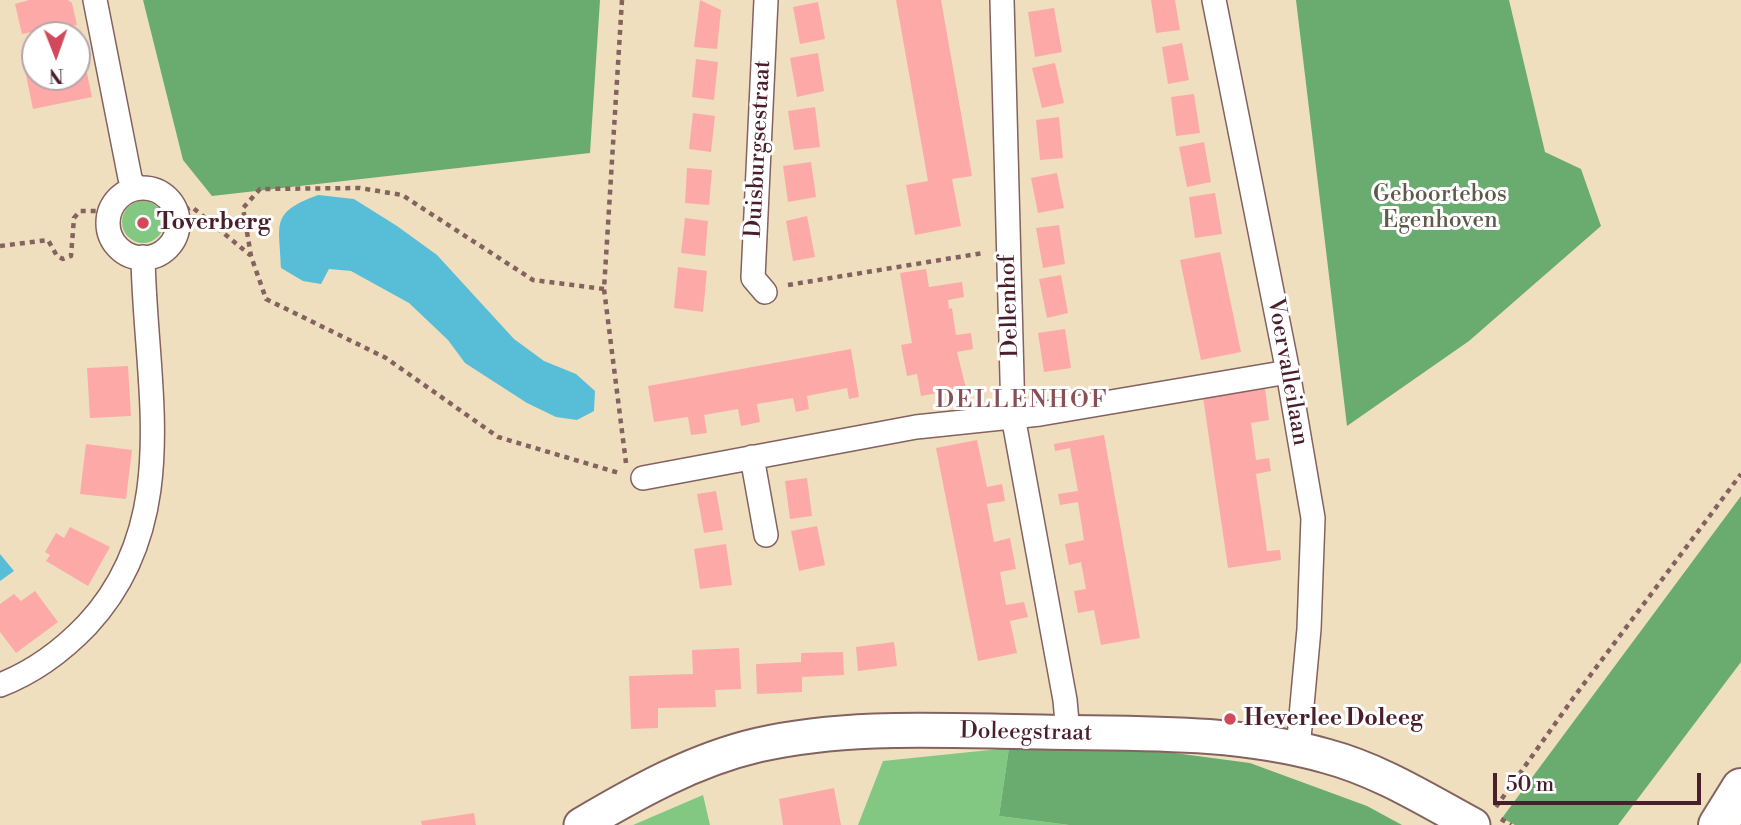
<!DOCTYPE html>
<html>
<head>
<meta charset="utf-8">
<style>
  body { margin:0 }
  #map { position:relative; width:1741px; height:825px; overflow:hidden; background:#efdfbf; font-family:"Libre Bodoni",serif }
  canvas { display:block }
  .north { position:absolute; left:21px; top:21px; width:70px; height:70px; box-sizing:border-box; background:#fff; border:2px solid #b7a5aa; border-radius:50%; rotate:179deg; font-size:19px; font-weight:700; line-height:28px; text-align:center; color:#4a1f2b }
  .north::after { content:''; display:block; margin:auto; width:24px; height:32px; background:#d1495b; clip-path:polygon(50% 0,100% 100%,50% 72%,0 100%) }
  .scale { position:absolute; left:1493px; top:773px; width:208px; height:32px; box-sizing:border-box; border:4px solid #4a1f2b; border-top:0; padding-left:9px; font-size:21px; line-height:24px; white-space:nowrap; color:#4a1f2b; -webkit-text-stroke:5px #fff; paint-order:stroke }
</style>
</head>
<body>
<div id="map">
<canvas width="1741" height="825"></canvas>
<div class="north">N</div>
<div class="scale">50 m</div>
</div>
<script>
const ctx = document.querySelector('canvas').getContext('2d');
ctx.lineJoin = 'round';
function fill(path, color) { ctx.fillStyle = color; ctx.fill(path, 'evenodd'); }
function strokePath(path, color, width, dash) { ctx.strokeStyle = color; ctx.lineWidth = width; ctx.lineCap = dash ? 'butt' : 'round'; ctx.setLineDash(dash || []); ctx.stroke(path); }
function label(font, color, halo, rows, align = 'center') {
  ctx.font = font + ' "Libre Bodoni",serif'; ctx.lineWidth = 6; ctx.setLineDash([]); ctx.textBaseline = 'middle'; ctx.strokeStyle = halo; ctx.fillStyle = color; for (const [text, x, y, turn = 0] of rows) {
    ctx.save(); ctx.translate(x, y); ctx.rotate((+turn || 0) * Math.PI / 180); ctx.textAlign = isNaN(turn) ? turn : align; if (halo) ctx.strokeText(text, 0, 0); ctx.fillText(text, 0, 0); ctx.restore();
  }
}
fill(new Path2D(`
  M122 222a21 21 0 1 1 42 0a21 21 0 1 1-42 0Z
  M1009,748L999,816L1069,825H858L883,761Z
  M703,795L710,825H633Z`), '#83c882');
fill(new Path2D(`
  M143,0H600L590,153L212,196L183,160Z
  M1296,0H1509L1545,152L1581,169L1601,226L1469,341L1347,426Z
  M1741,496V662L1618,825H1515L1502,818Z
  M1009,748L1167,752L1250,763L1367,806L1402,825H1069L999,816Z`), '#6aac70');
fill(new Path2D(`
  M318,195L354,199L397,226L437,255L514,339L544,361L576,374L595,391L594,411L577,420L556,417L527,403L465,363L448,340L409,303L351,271L329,269L321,284L303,281L281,268C280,224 269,213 318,195Z
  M0,554L14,571L0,581Z`), '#58bdd6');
fill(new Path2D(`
  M29,0H68L72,3L77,25L37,34L36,31L22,34L15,4Z
  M700,0L721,10L717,49L694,47Z
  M896,0H941L972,176L952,179L961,226L915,235L906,185L928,181Z
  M1151,0H1175L1180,30L1156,33Z
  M818,2L825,39L800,44L793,7Z
  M1054,8L1062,52L1035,57L1028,12Z
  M1182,43L1189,80L1168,84L1162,47Z
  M82,50L92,97L33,109L23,61L35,59V77H77V51Z
  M818,53L824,91L797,97L790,58Z
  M696,59L718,62L714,100L692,97Z
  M1055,63L1064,103L1042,108L1032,68Z
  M1194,94L1200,133L1176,136L1171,97Z
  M815,107L820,147L794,150L788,111Z
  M693,113L715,116L711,152L689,149Z
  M1059,117L1063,158L1040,160L1036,120Z
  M1204,142L1211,182L1187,187L1179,147Z
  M811,162L816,197L788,202L783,166Z
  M687,168L712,170L709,205L685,203Z
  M1057,173L1064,208L1038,213L1031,178Z
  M1215,193L1222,234L1195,238L1189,197Z
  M807,216L815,257L793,261L786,221Z
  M685,218L708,221L705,256L681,253Z
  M1059,225L1065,264L1043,268L1036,228Z
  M1220,252L1241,352L1201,360L1180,260Z
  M678,267L707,271L703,312L674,308Z
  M926,269L929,287L962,282L964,297L948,300L949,309L952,308L956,335L971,333L973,349L957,352L966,388L921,396L917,374L907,376L901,345L912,343L900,273Z
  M1061,275L1068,313L1047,318L1039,279Z
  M1065,329L1071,368L1044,372L1038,333Z
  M851,349L859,397L849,399L847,388L807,396L809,409L796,412L793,398L757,404L760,422L741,426L738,409L704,415L707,433L691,435L688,417L654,422L648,386Z
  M128,366L131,416L90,418L87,368Z
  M1265,388L1269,420L1251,423L1256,460L1269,458L1271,471L1256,474L1267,551L1280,550L1281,560L1228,568L1203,397Z
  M1104,435L1140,638L1101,645L1094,610L1078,613L1074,591L1086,589L1081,562L1069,565L1065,544L1084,540L1078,502L1060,505L1058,494L1078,491L1070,448L1055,451L1054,444Z
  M977,440L987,487L1002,484L1005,501L987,504L994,542L1010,538L1016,569L1000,572L1006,605L1024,602L1028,617L1010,621L1017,653L978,661L936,448Z
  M86,444L132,450L126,499L80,494Z
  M807,478L812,516L790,519L785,481Z
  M716,491L723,530L704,533L697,494Z
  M817,526L825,565L799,571L791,531Z
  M70,527L110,547L88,586L46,561L50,555L45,552L56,533L64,538Z
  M726,544L732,585L700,589L694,549Z
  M35,591L58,622L16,653L0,632V604L14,594L21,601Z
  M894,642L897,666L858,671L856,647Z
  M739,648L741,689L715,690L716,707L658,708V728L631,729L629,676L693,674L692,650Z
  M843,652L844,675L802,677V692L757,694L756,664L801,662V653Z
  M834,788L841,825H783L779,799Z
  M474,813L476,825H422L421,821Z`), '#fda9a8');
const street = new Path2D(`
  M95,0L130,178L135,189
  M1002,0L1013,416L1065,700L1068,733
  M1214,0L1288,372L1313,518L1309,629L1298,749
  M108 223a35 35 0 1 1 70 0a35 35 0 1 1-70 0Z
  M765,292L753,278L766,0
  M752,457L766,535
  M643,478L916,427L1040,414L1288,372
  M0,685C34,672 62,651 87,625C184,521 145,385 143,257`);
const secondary = new Path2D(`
  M581,825C637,792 694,760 758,745C850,724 948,731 1042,732C1136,734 1234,730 1326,756C1379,770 1425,799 1473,825`);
const highway = new Path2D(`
  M1718,825L1741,788`);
strokePath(street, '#84625f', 26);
strokePath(secondary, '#84625f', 37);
strokePath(highway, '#84625f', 42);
strokePath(new Path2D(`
  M622,0L604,289L626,463
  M176,214L192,207L250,255
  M0,246L48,240L57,256L63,259L71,256L74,218L80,211H110
  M788,285L983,253
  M604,289L533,280L402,195L360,188L260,189L243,208L251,256L266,299L386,358L498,437L619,473
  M1496,807L1574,697L1741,474
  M1501,819L1511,825`), '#84625f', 4.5, [5, 5]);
strokePath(street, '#fff', 23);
strokePath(secondary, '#fff', 33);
strokePath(highway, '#fff', 38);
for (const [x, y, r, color] of [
  [143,223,7,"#d1495b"],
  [1230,719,7,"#d1495b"]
]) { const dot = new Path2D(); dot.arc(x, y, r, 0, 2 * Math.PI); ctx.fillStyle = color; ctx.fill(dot); strokePath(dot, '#fff', 2.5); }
label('23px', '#4a1f2b', '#fff', [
  ["Duisburgsestraat",759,149,-87],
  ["Dellenhof",1010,306,-92],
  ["Voervalleilaan",1287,372,80],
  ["Doleegstraat",1026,733,1]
]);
label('23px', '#5e5a49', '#fff', [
  ["Geboortebos",1440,195],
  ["Egenhoven",1440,221]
]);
label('bold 23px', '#4a1f2b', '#fff', [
  ["Toverberg",157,223],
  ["Heverlee Doleeg",1244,719]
], 'left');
ctx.letterSpacing = '2px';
label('24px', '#894f57', '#fff', [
  ["DELLENHOF",1022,401]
]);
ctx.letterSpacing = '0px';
</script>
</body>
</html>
